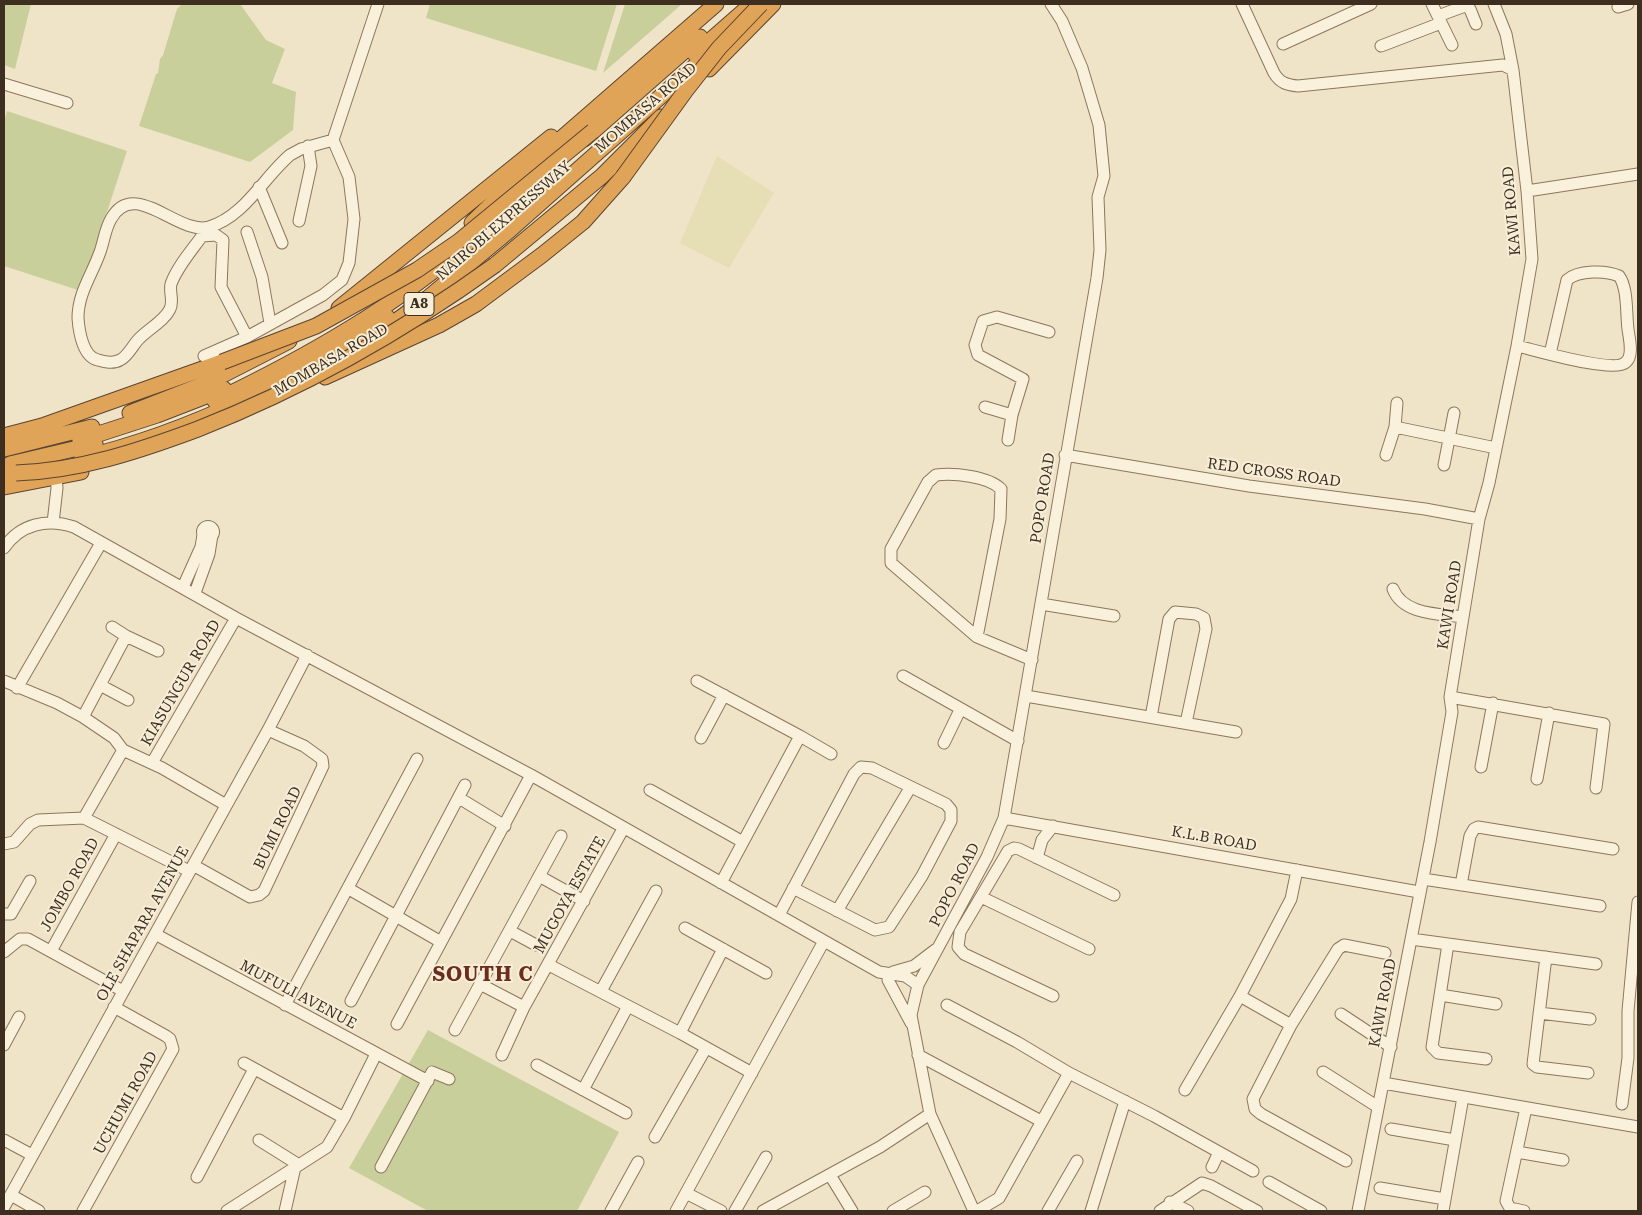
<!DOCTYPE html>
<html>
<head>
<meta charset="utf-8">
<style>
  body { margin:0 }
  #map { position:relative; width:1642px; height:1215px; overflow:hidden; background:#f0e4c8; font-family:"Roboto Serif",serif }
  canvas { display:block }
  .frame { position:absolute; inset:0; border:5px solid #3d2e20; pointer-events:none }
</style>
</head>
<body>
<div id="map">
<canvas width="1642" height="1215"></canvas>
<div class="frame"></div>
</div>
<script>
const ctx = document.querySelector('canvas').getContext('2d');
ctx.lineJoin = 'round';
function fill(path, color) { ctx.fillStyle = color; ctx.fill(path, 'evenodd'); }
function strokePath(path, color, width, dash) { ctx.strokeStyle = color; ctx.lineWidth = width; ctx.lineCap = dash ? 'butt' : 'round'; ctx.setLineDash(dash || []); ctx.stroke(path); }
function label(font, color, halo, rows, align = 'center') {
  ctx.font = font + ' "Roboto Serif",serif'; ctx.lineWidth = 4; ctx.setLineDash([]); ctx.textBaseline = 'middle'; ctx.strokeStyle = halo; ctx.fillStyle = color; for (const [text, x, y, turn = 0] of rows) {
    ctx.save(); ctx.translate(x, y); ctx.rotate((+turn || 0) * Math.PI / 180); ctx.textAlign = isNaN(turn) ? turn : align; if (halo) ctx.strokeText(text, 0, 0); ctx.fillText(text, 0, 0); ctx.restore();
  }
}
fill(new Path2D(`
  M717,156L774,193L729,268L680,243Z`), '#e6deb5');
fill(new Path2D(`
  M4,4H31L15,69L4,65Z
  M182,4H240L266,40L285,49L272,83L296,92L293,130L250,162L139,126L156,74L158,73L160,59L163,55L177,9Z
  M430,4H617L596,71L426,18Z
  M625,4H682L603,73Z
  M7,111L127,151L81,291L4,266V122Z
  M428,1030L619,1132L577,1211H428L349,1168Z`), '#c9cf9b');
const minor = new Path2D(`
  M1242,4L1274,73C1280,83 1287,85 1298,86L1503,65L1513,70
  M1432,4L1452,45
  M1618,7L1628,4
  M1438,16L1465,6L1470,9L1476,24
  M1283,44L1371,4
  M1381,46L1441,23
  M4,84L67,103
  M333,140L378,4
  M259,187L282,243
  M1527,191L1638,174
  M299,221L311,166L308,146
  M203,228L202,236C192,250 177,267 171,284C169,292 174,301 170,309C164,322 146,330 137,341C132,347 127,357 120,360C113,364 105,362 98,360C83,357 79,332 78,318C78,293 92,275 100,252C104,241 105,229 111,219C134,177 178,236 209,227C244,217 264,177 290,155L301,149L333,140L349,177L354,219L349,263L342,280L323,295L247,337L204,356
  M247,232L262,277L270,323
  M202,236L216,235L223,240L221,287L247,337
  M1517,346C1535,350 1615,374 1626,362C1634,355 1629,338 1628,329C1626,314 1628,288 1619,276C1606,270 1578,270 1567,280L1550,354
  M985,407L1012,415L1023,379L978,355L975,345L983,321L997,317L1049,332
  M1395,427L1496,448
  M1008,440L1012,415
  M1065,455L1249,486L1425,509L1479,519
  M1386,455L1395,427L1397,403
  M1444,465L1454,413
  M53,523L57,488L56,477
  M202.5 532a5.5 5.5 0 1 1 11 0a5.5 5.5 0 1 1-11 0Z
  M4,548C20,524 47,518 74,527L236,618L531,775L879,972L905,976L918,985
  M183,587L201,547L203,535
  M1393,589C1403,615 1440,614 1463,617
  M195,593L209,554L212,535
  M1041,604L1114,616
  M112,627L126,636
  M977,637L1000,519L1001,489C988,476 954,473 936,475L928,482L891,549V563L977,637L1032,660
  M903,676L1018,741
  M4,681L57,703L83,717L114,738L123,750L162,768L226,805
  M697,681L800,736L721,883
  M100,685L126,636L158,651
  M17,688L101,543
  M1026,696L1236,732
  M1450,697L1604,724L1596,788
  M83,717L100,685L128,700
  M1151,717L1169,619L1175,612L1196,614L1204,618L1206,629L1186,723
  M800,736L831,754
  M701,738L724,695
  M944,743L960,710
  M152,763L236,618
  M1481,767L1493,703
  M1537,779L1549,713
  M650,790L743,842
  M459,798L505,826
  M84,818L123,750
  M1004,818L1419,892
  M4,844L14,842L30,824L38,820L84,818L189,871
  M1037,858L1042,840L1053,826
  M193,865L250,897L259,895L264,891L323,766L322,759L304,746L268,730
  M539,876L584,901
  M1423,879L1600,906
  M1461,885L1470,836L1474,829L1478,827L1613,849
  M349,889L441,942
  M981,897L1089,949
  M837,911L910,788
  M4,914H11L30,881
  M779,915L854,774L861,767L872,768L946,804L951,810V821L922,876L889,927L875,930L793,888
  M685,928L766,973
  M510,931L536,945
  M155,934L428,1081
  M1411,939L1596,964
  M1448,944L1432,1047L1438,1053L1486,1059
  M51,951L116,834
  M4,952L20,939H28L123,991
  M1546,957L1533,1064L1537,1067L1588,1073
  M549,965L680,1033L752,1073
  M893,972L914,966L935,950
  M888,980L911,1023
  M480,984L524,1007
  M601,991L656,891
  M1440,995L1496,1004
  M1053,996L964,954L958,947L960,932L1008,851L1014,848L1019,849L1114,895
  M1240,996L1291,1025
  M351,1001L465,785
  M285,1005L417,759
  M947,1005L1017,1042L1069,1073L1154,1116L1253,1171
  M1539,1013L1590,1019
  M1341,1014L1391,1047
  M397,1024L531,775
  M455,1030L561,836
  M680,1033L723,949
  M4,1045L19,1017
  M502,1055L524,1007L623,829
  M918,1055L1041,1121
  M244,1063L344,1118
  M537,1065L626,1113
  M1323,1072L1378,1107
  M1383,1083L1638,1127
  M583,1090L628,1006
  M1185,1090L1240,996L1291,899L1297,870
  M1622,1104L1628,1058V1011L1638,902
  M1391,1129L1455,1140
  M655,1137L706,1048
  M4,1140L32,1155
  M259,1140L299,1165
  M1517,1152L1563,1160
  M1346,1161L1261,1114L1255,1109L1253,1099L1291,1025L1338,949L1344,945L1385,953
  M381,1167L432,1072L449,1079
  M1212,1167L1219,1152
  M830,1175L852,1211
  M197,1177L254,1069
  M1269,1182L1321,1211
  M1380,1188L1445,1199
  M686,1193L721,1211
  M11,1195L39,1211
  M1170,1202L1188,1211
  M4,1207L268,730L307,655
  M83,1211L173,1049L170,1039L166,1036L114,1007
  M227,1211L327,1147L344,1118L376,1054
  M285,1211L295,1167
  M611,1211L638,1162
  M676,1211L824,941
  M735,1211L766,1157
  M763,1211L880,1147L930,1114
  M893,1211L925,1192
  M974,1211L930,1114L911,1015L918,985L987,857L1004,818L1097,278L1100,250L1098,197L1104,176L1099,125L1082,68L1062,21L1051,4
  M977,1211L999,1198L1069,1073
  M1048,1211L1077,1161
  M1091,1211L1125,1101
  M1160,1211L1202,1183L1211,1186L1257,1211
  M1358,1211L1430,842L1452,712L1450,697L1479,519L1489,483L1517,346L1532,259L1527,191L1513,70L1506,34L1494,4
  M1443,1211L1463,1097
  M1524,1211L1510,1208L1506,1201L1526,1108`);
const highway = new Path2D(`
  M695,54L752,4
  M709,69L773,4
  M584,139L700,37
  M472,223L546,152L716,4
  M495,265L602,176L661,117
  M339,308L551,137
  M381,332L428,298L511,229L712,51
  M325,377L439,325L476,304L542,255L583,222L623,177
  M215,401C307,357 395,307 472,239
  M130,413L207,383L289,341
  M4,436L42,426L222,362
  M80,440L157,415L224,389
  M4,449L92,427
  M82,458C187,433 299,379 387,317
  M10,464L95,444
  M4,475L28,470
  M4,487L81,472`);
strokePath(minor, '#8d765c', 13);
strokePath(highway, '#5b4430', 17);
strokePath(minor, '#faf1dc', 11);
strokePath(highway, '#e0a458', 15);
const highwayBridge = new Path2D(`
  M623,177L686,90L719,48L761,4
  M222,362L316,326L417,270L458,242L593,131
  M16,473C79,471 139,451 198,429C305,387 402,332 495,265`);
strokePath(highwayBridge, '#5b4430', 17, []);
strokePath(highwayBridge, '#e0a458', 15);
for (const [x, y, w] of [
  [419,304,30]
]) { const box = new Path2D(); box.roundRect(x - w / 2, y - 11.5, w, 23, 4); ctx.fillStyle = '#f7eed8'; ctx.fill(box); strokePath(box, '#3d2e20', 1); }
label('bold 14px', '#3d2e20', null, [
  ["A8",419,304]
]);
label('15px', '#3d2e20', '#f7eed8', [
  ["MOMBASA ROAD",646,108,-41],
  ["KAWI ROAD",1512,211,-95],
  ["NAIROBI EXPRESSWAY",504,221,-41],
  ["MOMBASA ROAD",331,360,-30],
  ["RED CROSS ROAD",1274,473,8],
  ["POPO ROAD",1043,498,-81],
  ["KAWI ROAD",1450,605,-81],
  ["KIASUNGUR ROAD",181,683,-60],
  ["BUMI ROAD",278,828,-64],
  ["K.L.B ROAD",1214,839,10],
  ["JOMBO ROAD",70,885,-61],
  ["POPO ROAD",955,885,-63],
  ["MUGOYA ESTATE",570,895,-61],
  ["OLE SHAPARA AVENUE",143,924,-61],
  ["MUFULI AVENUE",298,995,28],
  ["KAWI ROAD",1383,1003,-79],
  ["UCHUMI ROAD",126,1103,-61]
]);
ctx.letterSpacing = '1px';
label('bold 20px', '#6b2e1e', '#f7eed8', [
  ["SOUTH C",483,975]
]);
ctx.letterSpacing = '0px';
</script>
</body>
</html>
